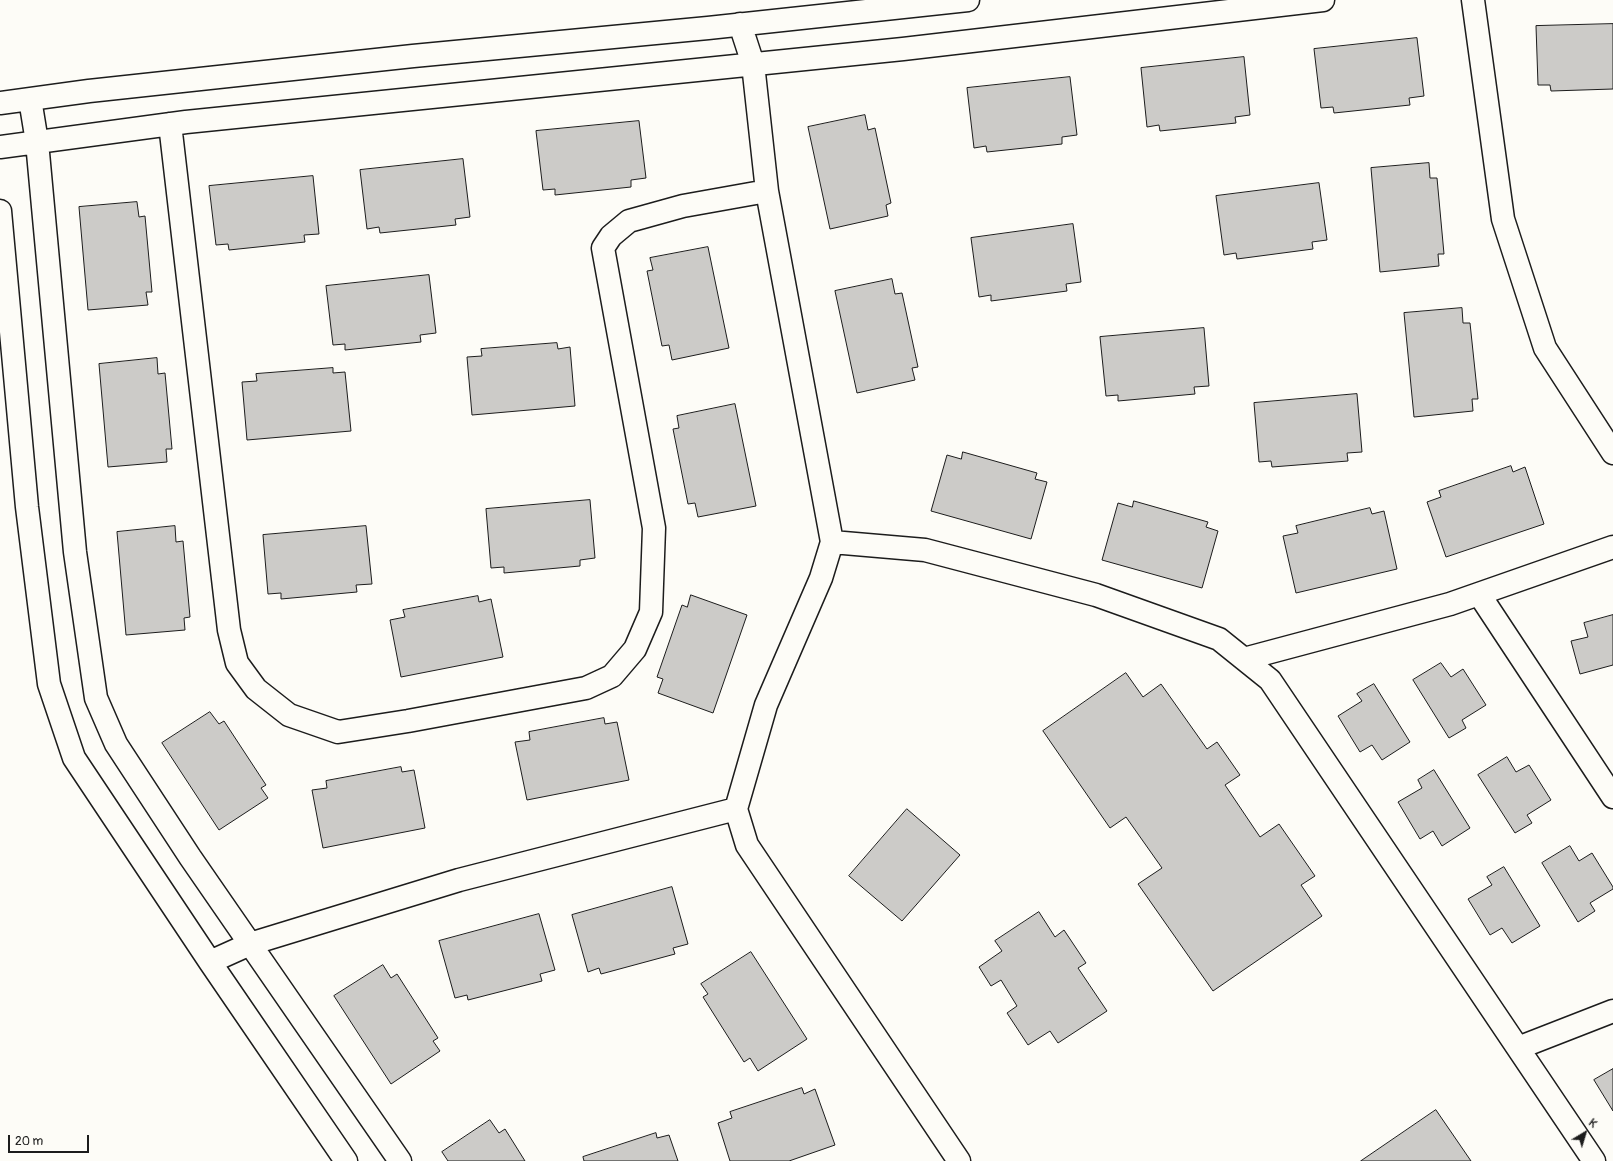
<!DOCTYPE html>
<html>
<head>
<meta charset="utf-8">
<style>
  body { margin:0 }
  #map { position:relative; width:1613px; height:1161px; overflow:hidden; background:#fdfcf7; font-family:Pangolin,sans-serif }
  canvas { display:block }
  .north { position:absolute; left:1565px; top:1113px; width:40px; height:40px; -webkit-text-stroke:3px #fdfcf7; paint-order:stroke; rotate:38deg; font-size:11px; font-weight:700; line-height:16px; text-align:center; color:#1c1c1c }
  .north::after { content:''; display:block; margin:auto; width:14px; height:18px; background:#1c1c1c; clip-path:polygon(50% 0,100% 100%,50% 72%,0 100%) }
  .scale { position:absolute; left:8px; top:1135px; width:81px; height:18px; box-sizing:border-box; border:2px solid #1c1c1c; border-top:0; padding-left:5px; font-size:12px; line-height:14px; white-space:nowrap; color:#1c1c1c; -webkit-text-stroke:3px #fdfcf7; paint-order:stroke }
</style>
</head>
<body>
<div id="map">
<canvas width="1613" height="1161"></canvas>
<div class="north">K</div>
<div class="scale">20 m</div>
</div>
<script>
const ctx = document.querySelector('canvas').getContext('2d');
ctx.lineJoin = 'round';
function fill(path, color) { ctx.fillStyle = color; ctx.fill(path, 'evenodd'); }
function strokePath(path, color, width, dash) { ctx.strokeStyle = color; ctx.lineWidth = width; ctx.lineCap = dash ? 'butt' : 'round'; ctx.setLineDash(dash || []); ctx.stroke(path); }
const building = new Path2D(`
  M1613,24V89L1551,91L1550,85H1538L1536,26Z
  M1417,38L1424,96L1409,98L1410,105L1334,113L1333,107L1321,108L1314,49Z
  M1244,57L1250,115L1235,117L1236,123L1160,131L1159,125L1147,127L1141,68Z
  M1070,77L1077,135L1062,137V144L987,152L986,146L974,148L967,88Z
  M865,115L868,130L875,128L891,203L886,205L888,216L830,229L808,127Z
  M639,121L646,178L631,180V187L555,195V189L543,190L536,131Z
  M463,159L470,217L455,219L456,225L380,233L379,227L367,229L360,170Z
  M1429,163L1430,178H1437L1444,254H1438L1439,266L1380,272L1371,168Z
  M313,176L319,234L304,235L305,242L229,250L228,244L216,245L209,186Z
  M1319,183L1327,240L1312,242L1313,249L1237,259L1236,253L1224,255L1216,196Z
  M137,202L139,217L145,216L152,292H146L148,305L88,310L79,207Z
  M1073,224L1081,282L1066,284L1067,291L991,301V295L979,297L971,238Z
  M708,247L729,348L672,360L669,345L662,346L647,271L653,270L650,258Z
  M429,275L436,333L420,335L421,342L345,350V344L333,345L326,286Z
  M892,279L895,294L902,293L918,367L912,368L915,380L857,393L835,291Z
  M1462,308L1463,323H1470L1478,399H1472L1473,411L1414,417L1404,313Z
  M1204,328L1209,386L1194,387L1195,394L1118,401V395L1106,396L1100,337Z
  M557,343L558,349L570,347L575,406L472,415L467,357L482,356L481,349Z
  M157,358L158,374L165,373L172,449H166L167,462L108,467L99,364Z
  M333,368V373L345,372L351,431L247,440L242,382L257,381L256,374Z
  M1357,394L1362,452L1347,453L1348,461L1272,467L1271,461L1259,462L1254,403Z
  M735,404L756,506L698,517L695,503L688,504L673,429L679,428L677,416Z
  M963,452L1037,473L1035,479L1047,482L1031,539L931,511L947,455L961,459Z
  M1511,466L1513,472L1525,467L1544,524L1446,557L1427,502L1441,497L1439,491Z
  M590,500L595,558L580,560V566L504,573V567L491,568L486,509Z
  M1134,501L1208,522L1206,527L1218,531L1202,588L1102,560L1118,503L1132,507Z
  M1370,508L1372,514L1384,511L1397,569L1296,593L1283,536L1298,533L1296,526Z
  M175,526L176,542L183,541L190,617L184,618L185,630L126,635L117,532Z
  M366,526L372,584L356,585L357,592L281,599V593L268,594L263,535Z
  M691,595L747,615L713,713L658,693L663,679L657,677L682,605L687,607Z
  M478,596L479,602L491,599L503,657L401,677L390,620L405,617L403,610Z
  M1613,615V665L1580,674L1571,641L1588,637L1584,623Z
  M1441,663L1451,677L1463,669L1486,705L1462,720L1466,728L1449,738L1413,680Z
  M1126,673L1143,697L1161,684L1207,749L1217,742L1240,775L1225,785L1260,837L1279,824L1315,876L1301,885L1322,916L1213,991L1138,884L1162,868L1126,817L1110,828L1043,731Z
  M1374,684L1410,742L1382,760L1372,745L1360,752L1338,716L1362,701L1357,694Z
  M210,712L219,724L224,721L266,785L261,788L268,798L219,830L162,743Z
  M604,718L605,724L617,722L629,780L527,800L515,742L530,740L529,732Z
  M1507,757L1516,772L1529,765L1551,800L1527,815L1532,823L1515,833L1478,775Z
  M401,767L402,772L414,770L425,828L323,848L312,790L327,788L326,781Z
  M1434,770L1470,828L1442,846L1433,831L1420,839L1398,802L1422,788L1418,780Z
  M907,809L960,855L902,921L849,876Z
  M1570,846L1579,861L1592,853L1613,887V889L1590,903L1595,911L1578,922L1542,863Z
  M1504,867L1540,926L1512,943L1502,928L1490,935L1468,899L1492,885L1487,877Z
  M672,887L688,944L673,948L675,954L601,974L599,968L588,972L572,915Z
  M1039,912L1055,937L1064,930L1086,963L1078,968L1107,1011L1058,1043L1050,1031L1028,1045L1007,1013L1017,1006L1001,980L991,986L979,967L1002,951L995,941Z
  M539,914L555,970L540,974L542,981L468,1000L467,995L455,998L439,941Z
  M751,952L807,1039L758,1071L750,1058L744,1062L703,997L708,994L701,984Z
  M383,965L391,978L397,974L438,1038L433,1041L440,1051L391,1084L334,996Z
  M1613,1069V1111L1594,1080Z
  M802,1088L804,1094L815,1089L835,1145L789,1161H730L718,1123L732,1118L730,1112Z
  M1436,1110L1471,1161H1361Z
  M490,1120L499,1133L505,1129L525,1161H448L442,1152Z
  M656,1133L657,1138L669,1135L678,1161H584L583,1157Z`);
fill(building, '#cccbc8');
strokePath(building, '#1c1c1c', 1);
const minor = new Path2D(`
  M1473,0L1503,219L1545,348L1613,453
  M740,24L753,64L767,191L832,542
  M30,99L37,142L75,552L96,698L116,744L190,857L400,1161
  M0,103L89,91L413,56L708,28L968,0
  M170,124L229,630L237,663L256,689L289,715L338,732L408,721L586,688L612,676L635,649L651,612L654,528L603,248L611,236L629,221L683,206L767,191
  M0,147L186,122L903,49L1323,0
  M0,211L27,507L49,684L74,758L210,962L346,1161
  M1479,594L1613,797
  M1244,659L1450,604L1613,547
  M210,962L250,944L459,880L736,809
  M1518,1048L1613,1011
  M959,1161L747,845L736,809L766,705L821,578L832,542L925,550L1096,595L1219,639L1270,680L1594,1161`);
strokePath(minor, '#1c1c1c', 25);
strokePath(minor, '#fdfcf7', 22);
</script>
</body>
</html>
